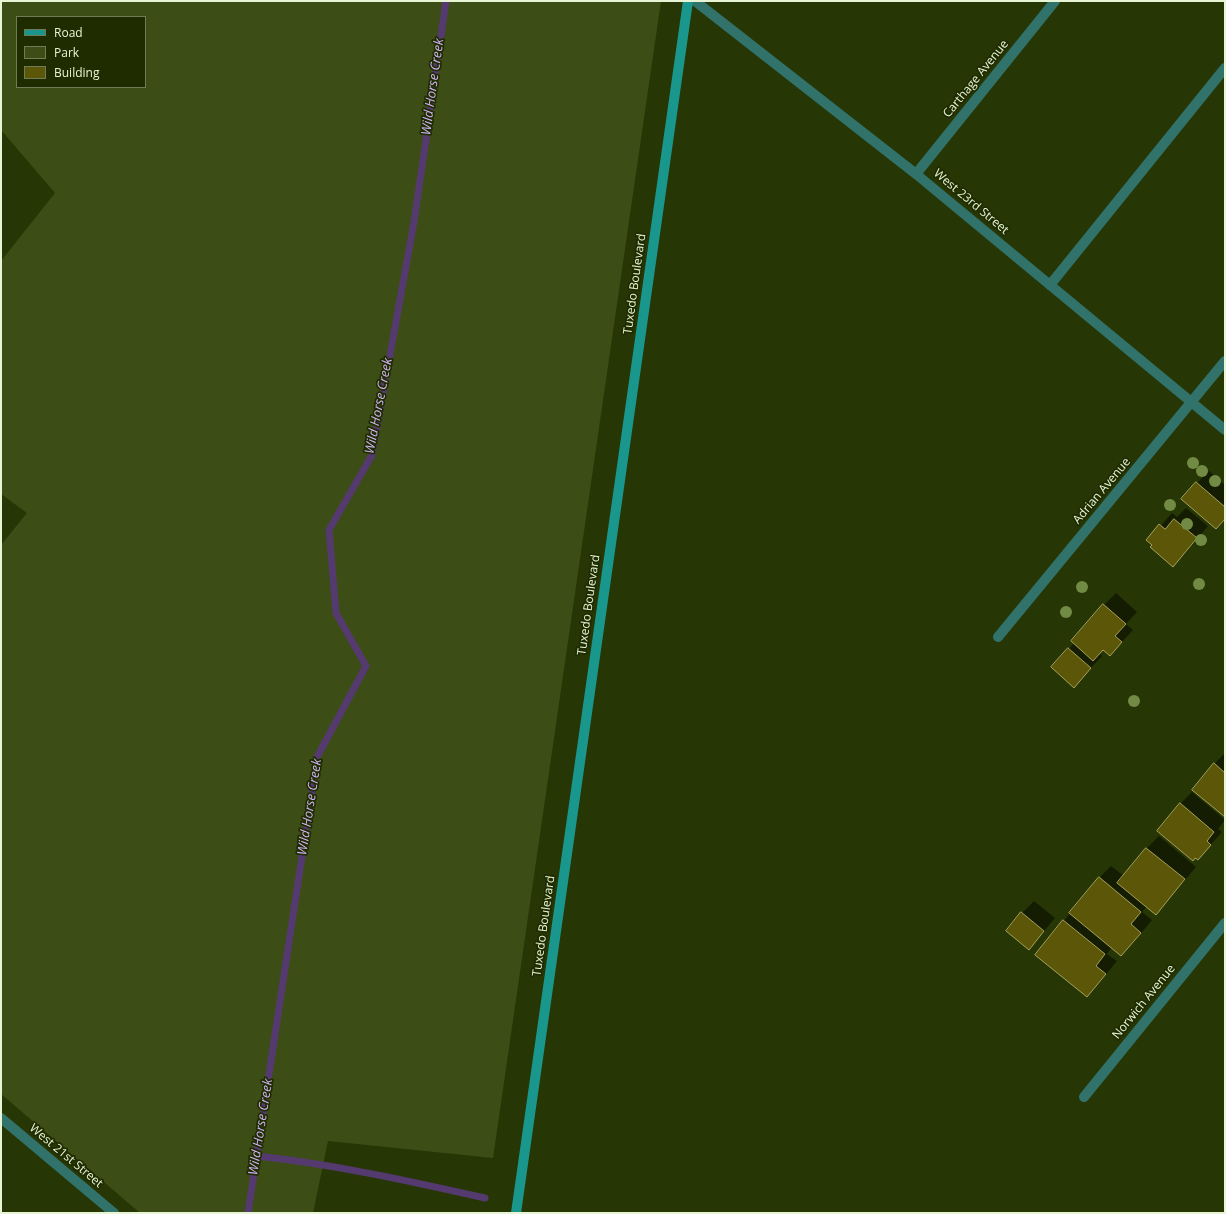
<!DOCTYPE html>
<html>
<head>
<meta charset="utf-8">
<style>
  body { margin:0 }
  #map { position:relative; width:1226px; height:1214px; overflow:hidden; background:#273605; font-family:"Open Sans",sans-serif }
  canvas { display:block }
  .frame { position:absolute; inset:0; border:2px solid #e8f5d5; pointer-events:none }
  .legend { position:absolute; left:16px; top:16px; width:130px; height:72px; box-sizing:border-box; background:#1e2c00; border:1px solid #6f7c55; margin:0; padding:5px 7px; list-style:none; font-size:12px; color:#e8f5d5 }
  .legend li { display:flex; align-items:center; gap:8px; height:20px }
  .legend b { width:20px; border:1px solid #6f7c55 }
</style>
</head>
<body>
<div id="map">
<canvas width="1226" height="1214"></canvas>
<div class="frame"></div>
<ul class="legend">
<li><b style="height:5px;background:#19978c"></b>Road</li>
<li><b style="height:11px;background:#3c4e15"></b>Park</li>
<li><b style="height:11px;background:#5c5708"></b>Building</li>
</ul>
</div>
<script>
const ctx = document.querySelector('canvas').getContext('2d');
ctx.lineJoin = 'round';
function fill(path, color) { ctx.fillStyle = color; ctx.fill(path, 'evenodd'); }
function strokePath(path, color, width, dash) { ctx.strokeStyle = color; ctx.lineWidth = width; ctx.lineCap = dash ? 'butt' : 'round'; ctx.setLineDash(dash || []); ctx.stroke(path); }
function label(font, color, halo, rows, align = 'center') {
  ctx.font = font + ' "Open Sans",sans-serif'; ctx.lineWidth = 3.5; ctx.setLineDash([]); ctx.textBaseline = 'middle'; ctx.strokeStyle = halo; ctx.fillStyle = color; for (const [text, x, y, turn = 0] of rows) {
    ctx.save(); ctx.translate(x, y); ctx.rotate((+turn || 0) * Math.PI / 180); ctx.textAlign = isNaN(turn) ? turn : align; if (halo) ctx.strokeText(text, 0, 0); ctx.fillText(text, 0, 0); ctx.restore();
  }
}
fill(new Path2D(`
  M1,1H661L493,1158L328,1141L313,1213H140L1,1094V545L27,513L1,494V261L55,193L1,130ZM17,17H145V87H17Z`), '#3c4e15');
fill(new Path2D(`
  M1209,471L1225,485V519L1216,528L1197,483Z
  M1186,508L1208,526L1185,553L1173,565L1148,540L1172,513L1177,517Z
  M1116,593L1137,612L1126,624L1133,630L1110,655L1104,649L1100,653L1102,656L1074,686L1053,667L1074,643L1104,605Z
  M1225,753V816L1214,764Z
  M1192,792L1225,820L1218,829L1222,832L1198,859L1180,804Z
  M1159,836L1196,867L1167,901L1155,913L1147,906L1142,912L1152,920L1133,943L1121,955L1112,947L1107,954L1117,961L1098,984L1087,996L1036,955L1099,878L1111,866L1124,876L1147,848Z
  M1034,901L1055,918L1040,936L1029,948L1022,913Z`), '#0007');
strokePath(new Path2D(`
  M256,1156C333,1164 409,1181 485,1198
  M248,1213L317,757L366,666L336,613L329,530L372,455L414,222L446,1`), '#543a6f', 7);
const building = new Path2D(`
  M1196,482L1225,507V519L1216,529L1181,499Z
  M1174,519L1197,538L1173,567L1150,547L1152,545L1146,540L1159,524L1165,529Z
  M1103,604L1126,624L1115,636L1122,642L1110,656L1103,650L1093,661L1071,641Z
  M1068,648L1091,668L1074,688L1051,667Z
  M1214,763L1225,773V817L1192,790Z
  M1180,803L1214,832L1207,841L1211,845L1198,860L1195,858L1193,861L1157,831Z
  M1146,848L1185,879L1156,915L1117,883Z
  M1099,877L1141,912L1131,924L1141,933L1121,956L1069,913Z
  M1021,912L1044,931L1029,950L1006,931Z
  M1063,920L1105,954L1096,966L1106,974L1087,997L1035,955Z`);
fill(building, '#5c5708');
strokePath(building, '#a5a15c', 1);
strokePath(new Path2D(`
  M1050,285L1225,68`), '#31736b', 10);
strokePath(new Path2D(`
  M695,1L916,174L1225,430
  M916,174L1055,1
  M998,637L1225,361
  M1084,1097L1225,923
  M1,1118L114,1213`), '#31736b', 10);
strokePath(new Path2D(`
  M516,1213L688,1`), '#19978c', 10);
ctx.fillStyle = '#728b44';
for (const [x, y] of [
  [1193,463],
  [1202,471],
  [1215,481],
  [1170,505],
  [1187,524],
  [1201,540],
  [1199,584],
  [1082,587],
  [1066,612],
  [1134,701]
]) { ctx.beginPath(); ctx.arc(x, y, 6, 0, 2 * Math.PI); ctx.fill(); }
label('12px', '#e8f5d5', '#1e2c00', [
  ["Carthage Avenue",976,79,-51],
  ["West 23rd Street",971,202,40],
  ["Tuxedo Boulevard",635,284,-82],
  ["Adrian Avenue",1102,491,-50],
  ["Tuxedo Boulevard",589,605,-82],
  ["Tuxedo Boulevard",544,926,-82],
  ["Norwich Avenue",1144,1002,-51],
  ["West 21st Street",66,1156,40]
]);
label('italic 13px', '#d2b3f5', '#1e2c00', [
  ["Wild Horse Creek",433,87,-82],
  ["Wild Horse Creek",379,406,-79],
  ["Wild Horse Creek",310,807,-81],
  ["Wild Horse Creek",261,1127,-81]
]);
</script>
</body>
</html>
